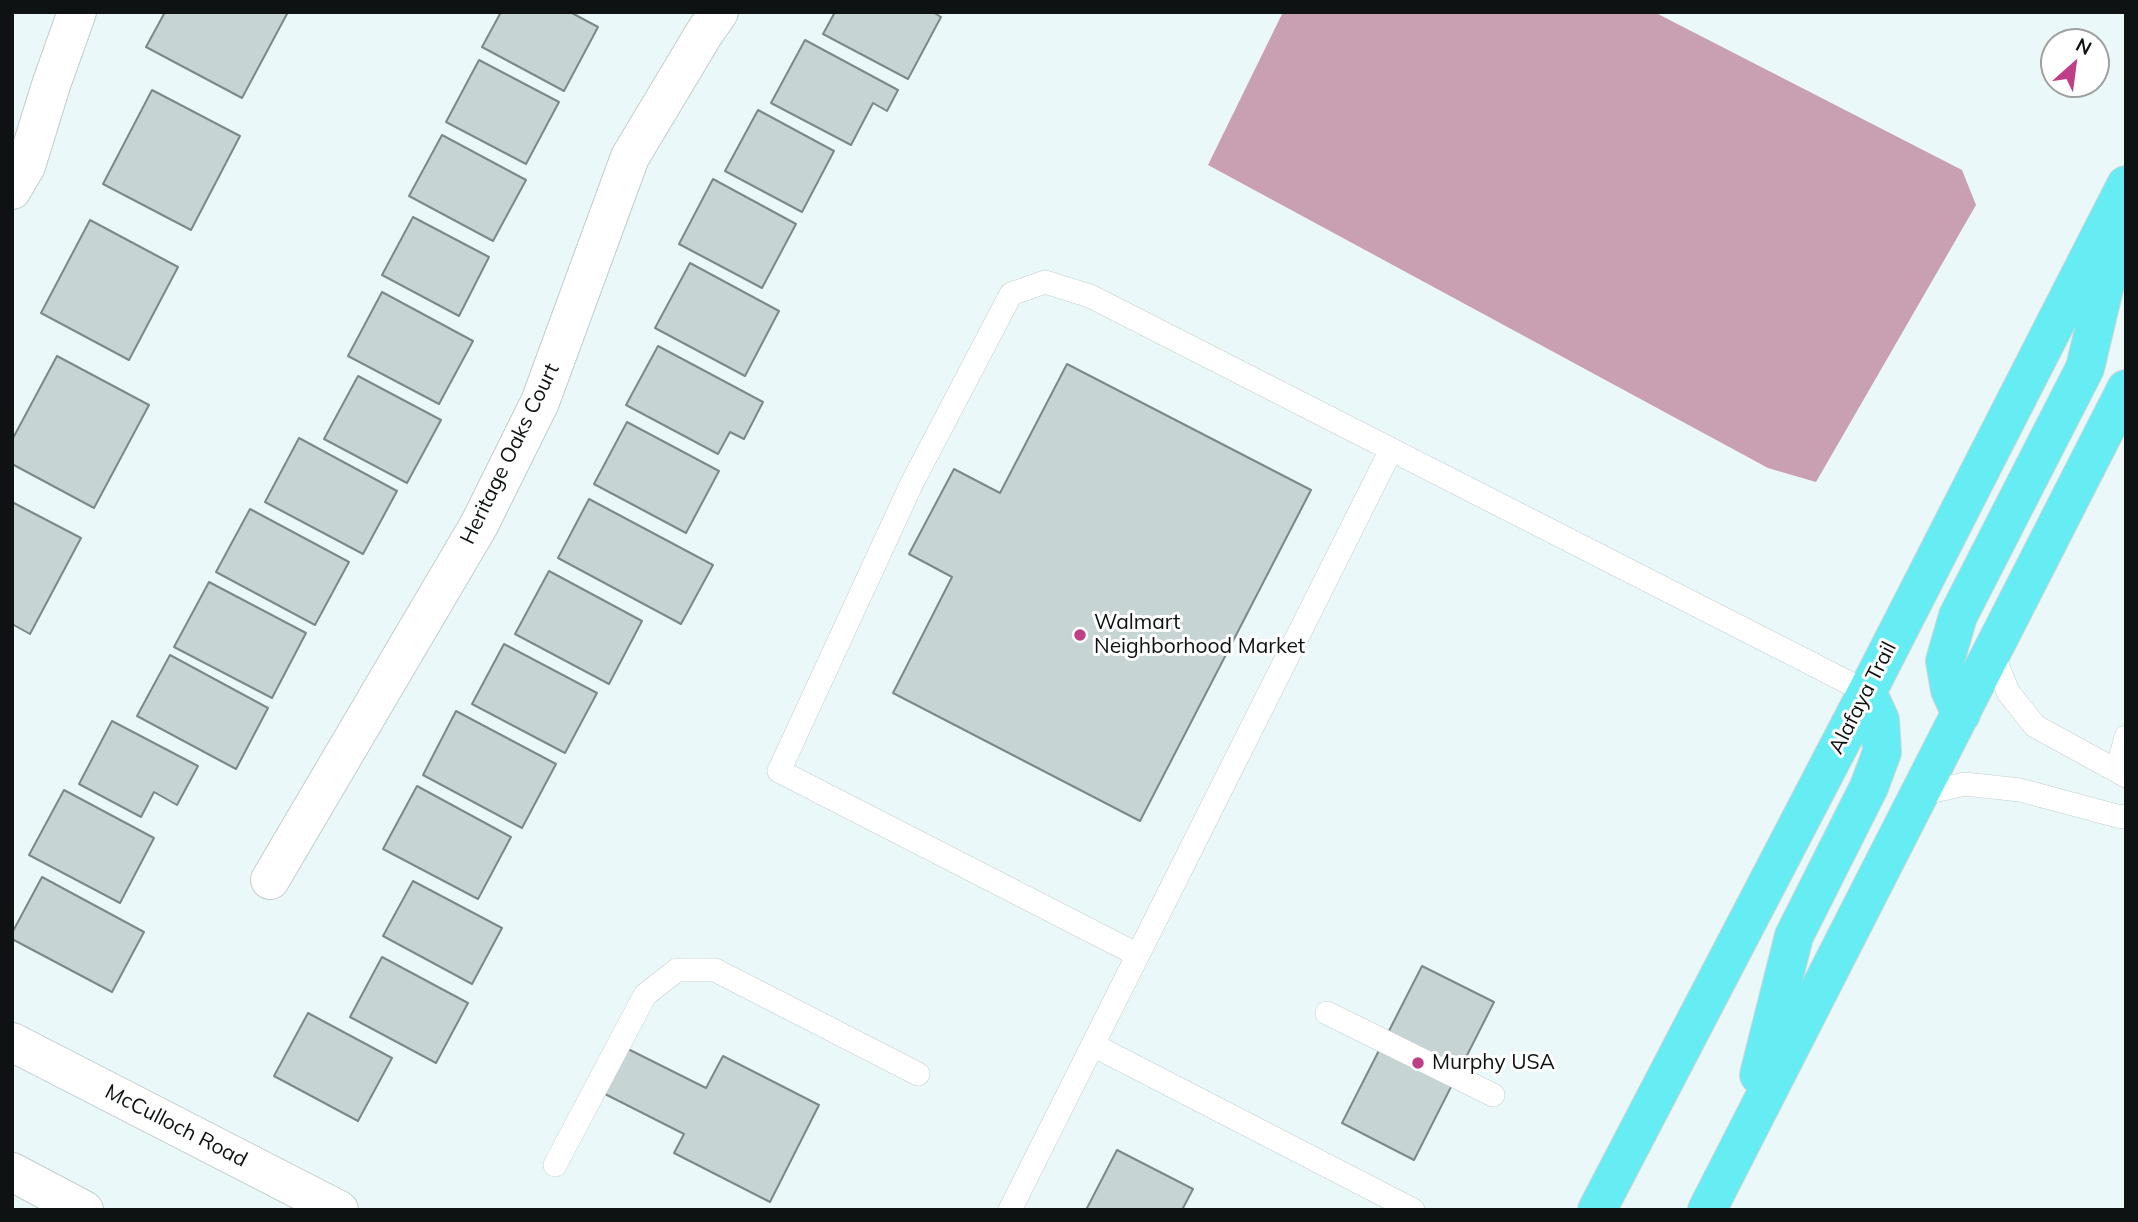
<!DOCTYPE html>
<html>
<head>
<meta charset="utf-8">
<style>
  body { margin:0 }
  #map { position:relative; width:2138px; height:1222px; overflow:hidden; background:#ebf8f9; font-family:Mulish,sans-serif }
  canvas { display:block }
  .frame { position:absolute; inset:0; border:14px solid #0e1212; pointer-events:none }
  .north { position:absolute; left:2040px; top:28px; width:70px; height:70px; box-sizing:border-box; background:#fff; border:2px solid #9fa0a0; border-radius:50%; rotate:28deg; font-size:19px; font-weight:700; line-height:28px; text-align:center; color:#0e1212 }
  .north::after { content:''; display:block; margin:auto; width:24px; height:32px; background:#bf3e88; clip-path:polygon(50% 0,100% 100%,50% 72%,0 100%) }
</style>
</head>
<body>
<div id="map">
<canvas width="2138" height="1222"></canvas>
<div class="frame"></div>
<div class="north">N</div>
</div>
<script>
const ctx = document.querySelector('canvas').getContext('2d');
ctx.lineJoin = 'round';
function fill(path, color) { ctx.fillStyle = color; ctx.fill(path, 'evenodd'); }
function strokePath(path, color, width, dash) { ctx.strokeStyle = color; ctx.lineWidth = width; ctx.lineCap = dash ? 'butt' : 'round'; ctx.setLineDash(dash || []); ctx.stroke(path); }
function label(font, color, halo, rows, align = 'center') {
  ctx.font = font + ' Mulish,sans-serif'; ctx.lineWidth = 6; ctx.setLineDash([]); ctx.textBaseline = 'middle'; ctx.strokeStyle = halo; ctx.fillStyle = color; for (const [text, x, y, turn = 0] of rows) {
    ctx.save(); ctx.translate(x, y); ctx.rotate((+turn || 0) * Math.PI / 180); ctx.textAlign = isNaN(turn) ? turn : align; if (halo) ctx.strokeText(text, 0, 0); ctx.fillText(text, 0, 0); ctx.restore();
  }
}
fill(new Path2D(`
  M1283,12H1654L1962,170L1976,205L1816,482L1768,468L1208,165Z`), '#c99fb2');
const building = new Path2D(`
  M165,12H288L242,98L146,47Z
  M501,12H570L598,27L564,91L482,47Z
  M835,12H933L941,17L908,79L823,34Z
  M805,40L898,90L887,111L873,103L851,145L771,103Z
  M479,60L559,102L526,164L446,122Z
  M152,90L240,136L191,230L103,184Z
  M758,110L834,151L802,212L725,171Z
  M442,135L526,180L493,241L409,196Z
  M713,179L796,224L762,288L679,244Z
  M413,217L489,257L459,316L382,275Z
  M90,220L178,267L129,360L41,313Z
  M690,263L779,311L745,376L655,328Z
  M382,292L473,341L439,404L348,356Z
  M658,346L763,402L744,439L730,432L718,454L626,405Z
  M57,356L149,405L94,508L12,464V440Z
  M1067,364L1311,490L1140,821L893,693L952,577L909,554L954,469L1000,493Z
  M358,376L441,420L407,483L324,439Z
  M627,422L719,471L686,533L594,484Z
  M299,438L397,491L363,554L265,502Z
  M589,499L713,565L681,624L558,558Z
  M12,502L81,538L30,634L12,624Z
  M250,509L349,562L315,625L216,572Z
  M549,571L642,621L609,684L515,634Z
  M209,582L306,633L272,698L174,647Z
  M504,644L597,693L565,753L472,704Z
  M170,655L268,708L236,769L137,716Z
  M456,711L556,764L522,828L423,775Z
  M112,721L198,766L177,805L154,792L141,817L79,784Z
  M417,786L511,837L478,899L383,849Z
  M64,790L154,838L120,903L29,855Z
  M42,877L144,932L112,992L12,939V933Z
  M413,881L502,928L472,984L383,936Z
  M382,957L468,1003L436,1063L350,1017Z
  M1422,966L1494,1002L1414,1160L1342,1123Z
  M308,1013L392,1058L358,1121L274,1076Z
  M626,1048L706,1088L723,1056L819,1105L770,1202L674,1153L684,1134L603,1093Z
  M1117,1150L1193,1189L1182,1210H1086Z`);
fill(building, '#c7d4d4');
strokePath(building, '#7d8889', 2);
const service = new Path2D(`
  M1992,652L2008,692L2035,726L2126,776
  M2117,771L2126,737
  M1920,794L1965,784L2020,790L2117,816L2126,817
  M1138,955L779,771L912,483L1011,294L1045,282L1090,296L1867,692
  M1327,1013L1493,1095
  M1093,1045L1413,1210
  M555,1165L645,995L677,970H715L918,1074
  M1010,1210L1391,450`);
const minor = new Path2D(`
  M12,190L26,166L51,85L77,12
  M270,880L479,525L540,402L630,157L705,32L719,12
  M12,1172L84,1210`);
const tertiary = new Path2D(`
  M12,1042L339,1210`);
const primary = new Path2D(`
  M1961,714L1950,690L1945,661L1958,616L2085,368L2117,234
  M1759,1075L1794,936L1869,787L1882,752L1880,720L1867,692
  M1597,1210L1867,692L2126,185
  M1707,1210L2126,389`);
strokePath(service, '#c2cecf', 24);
strokePath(minor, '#c2cecf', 40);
strokePath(tertiary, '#c2cecf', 40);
strokePath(primary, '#d4d4d4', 40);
strokePath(service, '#fff', 23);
strokePath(minor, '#fff', 38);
strokePath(tertiary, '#fff', 38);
strokePath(primary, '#66edf4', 38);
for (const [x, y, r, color] of [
  [1080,635,7,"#bf3e88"],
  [1418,1063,7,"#bf3e88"]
]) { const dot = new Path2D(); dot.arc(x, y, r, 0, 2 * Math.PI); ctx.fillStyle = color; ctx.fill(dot); strokePath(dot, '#fff', 2.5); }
label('21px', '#0e1212', '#fff', [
  ["Heritage Oaks Court",510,454,-64],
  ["Alafaya Trail",1863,698,-63],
  ["McCulloch Road",176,1126,27]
]);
label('21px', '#0e1212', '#fff', [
  ["Walmart",1094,623],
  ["Neighborhood Market",1094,647],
  ["Murphy USA",1432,1063]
], 'left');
</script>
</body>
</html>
